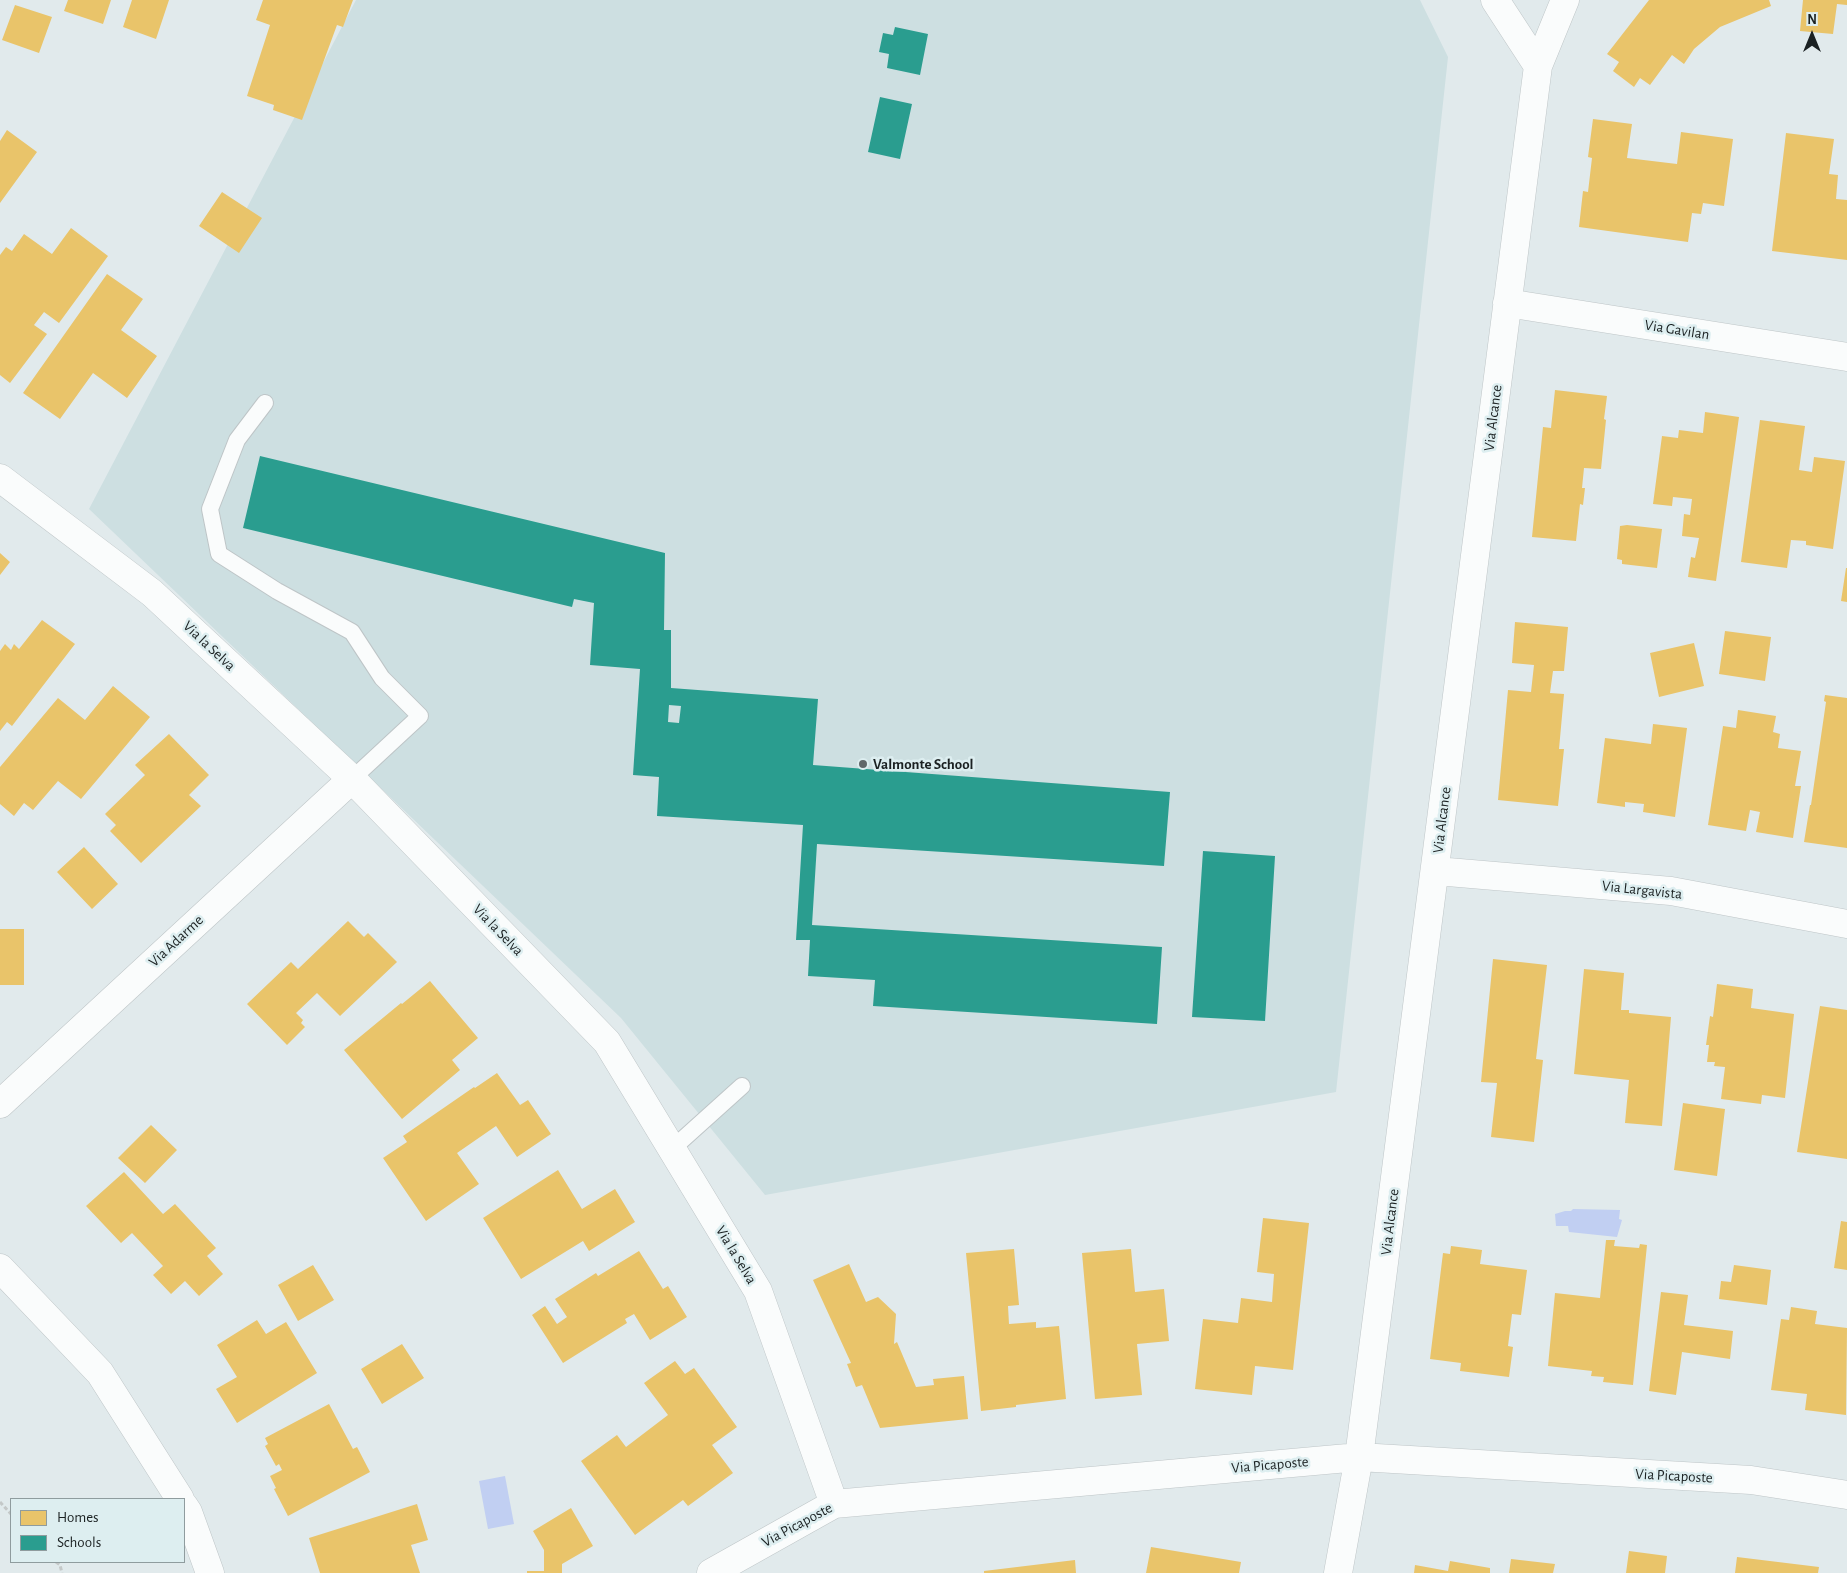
<!DOCTYPE html>
<html>
<head>
<meta charset="utf-8">
<style>
  body { margin:0 }
  #map { position:relative; width:1847px; height:1573px; overflow:hidden; background:#e1eaec; font-family:"Alegreya Sans",sans-serif }
  canvas { display:block }
  .legend { position:absolute; left:10px; top:1498px; width:175px; height:65px; box-sizing:border-box; background:#ddeef0; border:1px solid #8f9c9e; margin:0; padding:6px 9px; list-style:none; font-size:15px; color:#1b2122 }
  .legend li { display:flex; align-items:center; gap:10px; height:25px }
  .legend b { width:25px; border:1px solid #8f9c9e }
  .north { position:absolute; left:1787px; top:10px; width:50px; height:50px; -webkit-text-stroke:4px #ddeef0; paint-order:stroke; rotate:0deg; font-size:14px; font-weight:700; line-height:20px; text-align:center; color:#1b2122 }
  .north::after { content:''; display:block; margin:auto; width:18px; height:22px; background:#1b2122; clip-path:polygon(50% 0,100% 100%,50% 72%,0 100%) }
</style>
</head>
<body>
<div id="map">
<canvas width="1847" height="1573"></canvas>
<ul class="legend">
<li><b style="height:14px;background:#e9c46a"></b>Homes</li>
<li><b style="height:14px;background:#2a9d8f"></b>Schools</li>
</ul>
<div class="north">N</div>
</div>
<script>
const ctx = document.querySelector('canvas').getContext('2d');
ctx.lineJoin = 'round';
function fill(path, color) { ctx.fillStyle = color; ctx.fill(path, 'evenodd'); }
function strokePath(path, color, width, dash) { ctx.strokeStyle = color; ctx.lineWidth = width; ctx.lineCap = dash ? 'butt' : 'round'; ctx.setLineDash(dash || []); ctx.stroke(path); }
function label(font, color, halo, rows, align = 'center') {
  ctx.font = font + ' "Alegreya Sans",sans-serif'; ctx.lineWidth = 5; ctx.setLineDash([]); ctx.textBaseline = 'middle'; ctx.strokeStyle = halo; ctx.fillStyle = color; for (const [text, x, y, turn = 0] of rows) {
    ctx.save(); ctx.translate(x, y); ctx.rotate((+turn || 0) * Math.PI / 180); ctx.textAlign = isNaN(turn) ? turn : align; if (halo) ctx.strokeText(text, 0, 0); ctx.fillText(text, 0, 0); ctx.restore();
  }
}
fill(new Path2D(`
  M356,0H1420L1448,57L1336,1092L765,1195L621,1018L89,509Z`), '#cddfe1');
fill(new Path2D(`
  M1573,1209L1620,1210L1619,1219L1622,1220L1617,1237L1569,1232L1568,1226H1556L1555,1214L1565,1211H1571Z
  M505,1476L514,1524L488,1529L479,1481Z`), '#c1cff2');
fill(new Path2D(`
  M68,0H111L103,24L64,11Z
  M132,0H169L156,39L123,27Z
  M263,0H353L343,27L337,25L302,120L273,110L274,105L247,96L270,25L256,20Z
  M1649,0H1769L1771,6L1720,27L1694,49L1684,64L1672,55L1650,85L1640,78L1634,87L1613,71L1619,62L1607,54Z
  M1803,0H1847V5L1837,4L1833,34L1800,31Z
  M15,5L52,17L39,53L2,40Z
  M1593,119L1632,124L1627,158L1677,164L1681,132L1733,139L1724,206L1703,203L1701,214L1692,213L1688,242L1579,227L1583,191L1588,192L1592,158L1588,157Z
  M7,130L37,152L0,203V141Z
  M1786,133L1834,139L1829,174L1838,175L1836,199L1847,200V260L1772,251Z
  M222,192L262,218L239,253L199,226Z
  M71,228L108,256L59,323L44,312L34,325L47,334L10,383L0,375V255L6,247L12,251L24,234L52,254Z
  M107,274L143,299L121,330L157,356L127,398L93,373L60,419L23,393Z
  M1555,390L1607,396L1604,419L1606,420L1601,469L1584,468L1582,488H1585L1583,505L1580,504L1576,541L1532,537L1543,427L1551,428Z
  M1705,412L1739,417L1716,581L1688,577L1691,557L1695,558L1699,538L1682,536L1684,514L1690,515L1692,499L1673,497L1672,506L1653,504L1662,436L1678,438L1679,430L1703,433Z
  M1760,420L1805,426L1799,470L1812,472L1814,457L1845,461L1833,549L1806,545V541L1791,540L1787,568L1741,562Z
  M1627,525L1662,529L1657,568L1622,564V560L1617,559L1620,526Z
  M0,553L10,562L0,575Z
  M1846,568H1847V602L1841,601Z
  M42,620L75,644L12,726L7,722L0,731V651L5,644L11,650L14,644L19,649Z
  M1515,622L1568,627L1564,671H1553L1550,693L1564,694L1559,749H1564L1558,806L1498,800L1508,690L1531,692L1534,665L1512,663Z
  M1725,631L1771,637L1765,681L1719,674Z
  M1694,643L1704,686L1659,697L1650,653Z
  M113,686L150,717L81,799L58,781L33,810L24,803L14,816L0,804V767L58,698L85,720Z
  M1825,695L1847,698V848L1804,842L1810,805H1811L1826,702L1824,701Z
  M1738,710L1776,716L1773,732L1780,734L1778,748L1801,751L1795,786H1801L1793,838L1756,832L1760,812L1750,810L1746,831L1708,825L1723,726L1736,728Z
  M1653,724L1687,728L1675,817L1643,812L1644,804L1625,802V807L1597,803L1605,738L1651,744Z
  M169,734L209,775L189,795L201,806L141,863L110,831L116,825L105,814L145,775L135,765Z
  M84,847L118,884L92,909L57,872Z
  M348,921L364,937L368,933L397,962L340,1016L317,993L296,1013L303,1020L301,1023L305,1027L287,1045L247,1004L291,962L298,969Z
  M0,929H24V985H0Z
  M1493,959L1547,965L1536,1059L1543,1060L1534,1142L1491,1137L1497,1083L1481,1082Z
  M1584,969L1624,973L1621,1010H1629V1013L1671,1017L1662,1126L1625,1123L1629,1080L1574,1074Z
  M430,981L478,1038L452,1060L460,1070L402,1119L344,1050L401,1003L402,1004Z
  M1717,984L1753,989L1751,1008L1794,1014L1785,1098L1762,1095L1761,1104L1721,1099L1725,1067L1714,1066L1715,1062H1707L1709,1045H1706L1710,1016L1713,1017Z
  M1820,1006L1847,1010V1159L1797,1152Z
  M497,1073L520,1105L528,1100L551,1134L517,1157L496,1126L457,1153L479,1184L426,1221L383,1158L407,1142L403,1136L474,1087L475,1088Z
  M1683,1103L1725,1109L1717,1176L1674,1170Z
  M151,1125L177,1150L145,1183L118,1158Z
  M558,1170L582,1209L615,1189L635,1222L589,1251L583,1241L521,1279L483,1218Z
  M124,1172L163,1214L175,1204L216,1248L207,1256L223,1274L199,1296L185,1281L171,1294L153,1275L163,1266L132,1233L121,1243L86,1206Z
  M1263,1218L1309,1223L1293,1370L1255,1366L1252,1395L1195,1389L1203,1319L1238,1323L1241,1298L1272,1302L1274,1274L1257,1272Z
  M1841,1221L1847,1222V1270L1834,1268Z
  M1606,1240H1615L1614,1246L1639,1248L1640,1244L1647,1245L1633,1385L1603,1382L1604,1377L1591,1376L1592,1371L1548,1366L1555,1293L1600,1298Z
  M1451,1246L1482,1250L1480,1264L1527,1270L1521,1315L1512,1314L1508,1346L1513,1347L1509,1377L1460,1371L1461,1363L1430,1359L1443,1253L1450,1254Z
  M1014,1249L1019,1305L1008,1306L1009,1324L1036,1322V1328L1059,1326L1066,1399L1016,1405V1407L981,1411L966,1253Z
  M1131,1249L1135,1292L1164,1289L1169,1341L1137,1344L1142,1395L1095,1399L1082,1253Z
  M639,1251L663,1289L668,1286L687,1317L650,1340L634,1314L625,1319L627,1323L563,1363L532,1315L545,1306L557,1324L567,1317L555,1299L596,1273L598,1276Z
  M849,1264L866,1302L878,1297L896,1314L894,1344L897,1342L916,1387L934,1385L933,1379L964,1376L968,1419L880,1428L862,1385L856,1387L847,1364L851,1363L813,1280Z
  M313,1265L334,1300L298,1321L278,1285Z
  M1734,1265L1771,1270L1767,1305L1719,1299L1721,1281L1731,1282Z
  M1661,1292L1688,1295L1684,1325L1733,1331L1730,1359L1682,1352L1676,1395L1649,1391Z
  M1791,1307L1817,1311L1815,1324L1847,1328L1846,1415L1805,1410L1807,1394L1771,1390L1781,1319L1789,1320Z
  M257,1320L266,1334L286,1322L317,1373L237,1423L216,1389L237,1377L217,1345Z
  M402,1344L424,1378L382,1404L361,1369Z
  M675,1361L685,1374L694,1368L737,1427L712,1445L733,1473L688,1506L683,1500L635,1535L581,1461L617,1435L626,1447L668,1415L644,1383Z
  M329,1404L353,1449L357,1447L370,1472L288,1516L274,1489L276,1488L270,1476L282,1470L279,1464L276,1466L265,1446L268,1444L265,1438Z
  M417,1504L428,1540L411,1545L420,1573H320L309,1538Z
  M571,1508L593,1546L562,1564V1573H527V1571H544V1550L533,1531Z
  M1151,1547L1241,1562L1239,1573H1146Z
  M1629,1551L1667,1556L1665,1573H1626Z
  M1737,1557L1819,1567L1818,1573H1735Z
  M1511,1559L1555,1564L1553,1573H1509Z
  M1075,1560L1076,1573H984V1571Z
  M1450,1561L1490,1568V1573H1414L1415,1565L1448,1571Z`), '#e9c46a');
fill(new Path2D(`
  M895,27L928,34L920,75L887,68L889,54L879,52L883,33L893,35Z
  M880,97L912,104L900,159L868,152Z
  M260,456L665,553L664,630H671V688L818,699L813,765L1170,792L1164,866L817,844L812,925L1162,947L1157,1024L873,1006L875,980L808,976L810,940H796L803,825L657,816L659,777L633,775L640,669L590,665L594,603L574,599L572,607L243,528ZM669,705L681,706L679,723L668,722Z
  M1203,851L1275,856L1265,1021L1192,1017Z`), '#2a9d8f');
const service = new Path2D(`
  M265,403L237,440L210,509L219,554L277,591L352,632L382,678L420,716L352,779
  M672,1149L742,1086`);
const minor = new Path2D(`
  M1538,66L1565,0
  M1507,303L1847,357
  M0,478L152,593L352,779L607,1042L758,1291L834,1504
  M1436,871L1671,891L1847,924
  M0,1104L352,779
  M711,1573L834,1504L1359,1457L1751,1480L1847,1495
  M1338,1573L1359,1457L1538,66L1495,0`);
const primary = new Path2D(`
  M0,1268L100,1373L180,1499
  M184,1506L188,1512L210,1573`);
strokePath(service, '#bec5c7', 18);
strokePath(minor, '#bec5c7', 29);
strokePath(primary, '#bec5c7', 29);
strokePath(new Path2D(`
  M0,1502L11,1514
  M56,1562L60,1565L62,1573`), '#c4c8c8', 3, [4, 2.5]);
strokePath(service, '#fafcfc', 16);
strokePath(minor, '#fafcfc', 28);
strokePath(primary, '#fafcfc', 28);
for (const [x, y, r, color] of [
  [863,764,5,"#606769"]
]) { const dot = new Path2D(); dot.arc(x, y, r, 0, 2 * Math.PI); ctx.fillStyle = color; ctx.fill(dot); strokePath(dot, '#ddeef0', 2); }
label('15px', '#1b2122', '#ddeef0', [
  ["Via Gavilan",1677,330,9],
  ["Via Alcance",1493,418,-83],
  ["Via la Selva",209,646,43],
  ["Via Alcance",1442,820,-83],
  ["Via Largavista",1642,890,6],
  ["Via la Selva",498,930,46],
  ["Via Adarme",176,941,-43],
  ["Via Alcance",1390,1222,-83],
  ["Via la Selva",736,1255,59],
  ["Via Picaposte",1270,1465,-5],
  ["Via Picaposte",1674,1476,3],
  ["Via Picaposte",797,1525,-28]
]);
label('bold 15px', '#1b2122', '#ddeef0', [
  ["Valmonte School",873,764]
], 'left');
</script>
</body>
</html>
